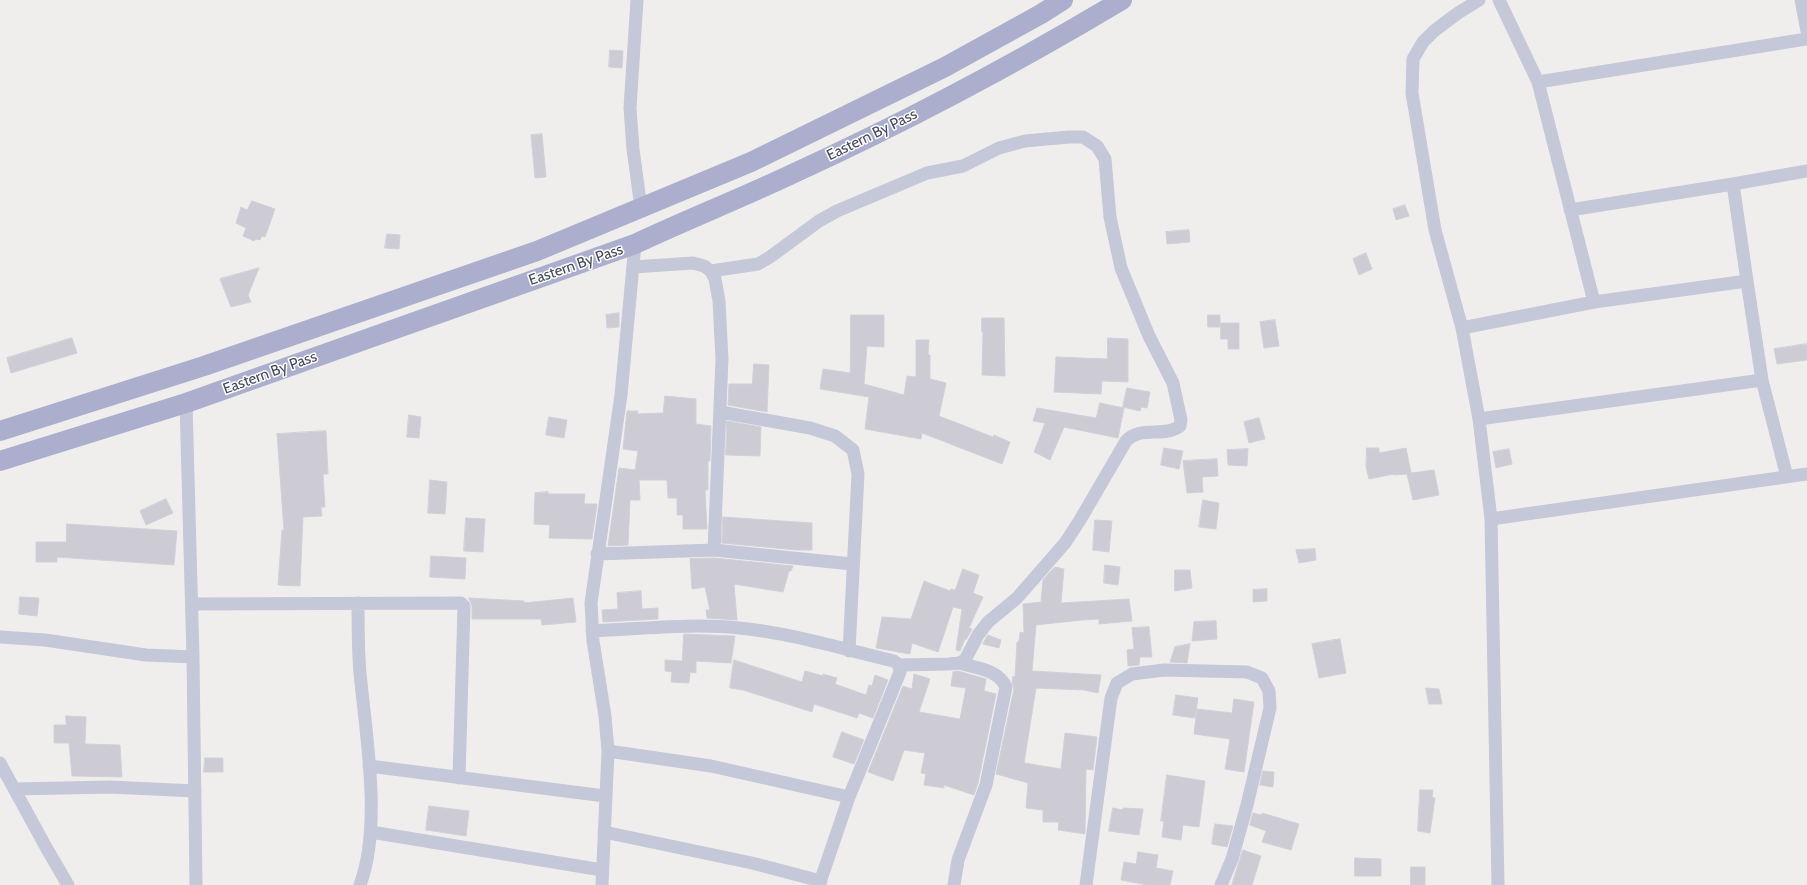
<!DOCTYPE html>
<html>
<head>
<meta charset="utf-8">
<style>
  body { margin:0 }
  canvas { display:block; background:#f0eeec }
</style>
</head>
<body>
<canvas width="1807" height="885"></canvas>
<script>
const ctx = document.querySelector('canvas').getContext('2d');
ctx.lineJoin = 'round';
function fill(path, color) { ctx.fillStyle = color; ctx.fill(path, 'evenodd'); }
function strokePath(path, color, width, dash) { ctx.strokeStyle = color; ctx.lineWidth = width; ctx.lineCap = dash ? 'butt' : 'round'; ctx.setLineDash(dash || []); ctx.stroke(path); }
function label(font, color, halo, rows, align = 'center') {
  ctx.font = font + ' Cabin,sans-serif'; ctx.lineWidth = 3; ctx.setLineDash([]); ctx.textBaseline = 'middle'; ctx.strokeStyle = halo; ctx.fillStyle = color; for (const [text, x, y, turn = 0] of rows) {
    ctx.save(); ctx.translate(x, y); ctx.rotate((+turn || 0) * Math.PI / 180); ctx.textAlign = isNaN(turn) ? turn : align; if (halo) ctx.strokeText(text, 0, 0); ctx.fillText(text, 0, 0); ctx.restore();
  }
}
const building = new Path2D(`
  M610,50L623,51L622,68L609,67Z
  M542,134L546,177L535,178L531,135Z
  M252,201L275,209L265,237L262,236L260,240L256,239L254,241L243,236L246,228L236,223L241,207L247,210Z
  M1405,205L1409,216L1396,220L1393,209Z
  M1189,230L1190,242L1167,244L1166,232Z
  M387,234L400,235L399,249L385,248Z
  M1366,253L1372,269L1359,275L1353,259Z
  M259,268L248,295L251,302L231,307L220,279Z
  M619,313V327L607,328L606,315Z
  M851,315H884V347L867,346L864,384L904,395L907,376L916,377V340H929L928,355H930V379L946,383L939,416L993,437L994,435L1010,442L1002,464L922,433L921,439L865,429L869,397L820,389L823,369L850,373Z
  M1208,315H1220V327H1208Z
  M982,318H1004L1005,376L982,375L983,332H982Z
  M1275,320L1279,346L1264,348L1260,322Z
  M1221,323H1239V349H1228V339H1221Z
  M72,338L77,353L11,373L7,358Z
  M1108,338L1128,339V382L1102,381L1101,394L1054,392L1056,357L1107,359Z
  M1807,344V360L1777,364L1774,349Z
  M754,364L769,365L767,412L728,405L729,384H752Z
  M1127,388L1150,392L1147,408L1141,407L1140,411L1123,407Z
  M665,396L696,399V424L711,426L710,461H708V490H705L707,529H683V515H677V498H668L667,480H639L640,500H630L628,545L608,546L619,468L635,470L638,451L623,449L627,411H638L637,414L663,413Z
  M1100,403L1124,408L1118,438L1064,427L1050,460L1034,452L1045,423L1033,421L1037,408L1096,418Z
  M409,415L421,417L419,438L407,437Z
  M549,417L567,420L564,438L546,435Z
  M1259,418L1265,439L1249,443L1244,422Z
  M727,421L761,427L760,456L726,455Z
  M326,431L328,474H323L325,507H321L322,516L303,517L300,586L278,585L282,530L284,531L277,434Z
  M1164,448L1183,451L1179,469L1161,465Z
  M1367,448H1379V453L1406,448L1411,473L1434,470L1439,495L1413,500L1407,474L1394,475V474L1369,479L1366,466Z
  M1248,449L1247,466L1228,465L1227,450Z
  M1509,449L1512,464L1496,468L1493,452Z
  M1217,459L1218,476L1202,477L1203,492L1187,493L1183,461Z
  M430,480L447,482L445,514L428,513Z
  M548,492V494H585L584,504H597L592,539L549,538L550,525L534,524L535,493Z
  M166,499L173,513L146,525L140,511Z
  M1203,500L1219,503L1216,529L1199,527Z
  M723,517L812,523V550H797L722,543Z
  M466,518L485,519L483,552L464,551Z
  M1095,520L1112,521L1109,552L1093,550Z
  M67,524L177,531L174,565L57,557V562H36V542H66Z
  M1315,549L1316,560L1299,563L1296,550Z
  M431,556L466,558L465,579L430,577Z
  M714,558L793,566L791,571H789L783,592L734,584L737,620L707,618L706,610H710L705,587L692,589L690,559Z
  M1105,565L1120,567L1118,585L1104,583Z
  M1055,567L1064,569L1061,603L1129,599L1132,621L1099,624V619L1082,620L1036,625L1032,671L1101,675L1098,693L1084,690L1036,688L1024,763L1061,769L1065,733L1097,737L1093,770L1086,769L1085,834L1058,830L1059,822H1043V810L1026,808L1028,783L996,774L1014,689L1012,681L1013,676L1015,677L1017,642H1019L1020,632L1024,633L1023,604L1041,602L1043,580Z
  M963,569L979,575L973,593L983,597L969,628L972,629L966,640L965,639L960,651L956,650L962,609L953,607L938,652L912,643L910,654L876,648L882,617L911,619L924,581L950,591L951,589L955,590Z
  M1175,570H1190L1192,588L1175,591Z
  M1267,589V601L1253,602V590Z
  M641,591L642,609L658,608V619L603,622L602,610L618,609L617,593Z
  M20,597L39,598L37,616L19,614Z
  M469,598L524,601V603L573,598L576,622L542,625L541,619H472V606Z
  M1216,621L1217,639L1192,641L1194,622Z
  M1149,627L1152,657H1140L1139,665L1128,666L1127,650L1134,649L1132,628Z
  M684,634L735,636L731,663L696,661V673L690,672L689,683L671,682L672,672L665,671V660L682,661Z
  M988,635L1001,640L999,648L983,644Z
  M1340,639L1346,673L1319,678L1312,644Z
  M1190,644L1187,663L1170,662L1175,647Z
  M734,660L802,682L805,671L823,676V674L837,678L835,684L866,695L869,685L872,686L875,675L888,680L873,718L859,713L857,718L814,704L812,712L743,690L730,688Z
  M958,671L986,679L984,691L996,694L978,783L974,795L944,785V788L924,785L926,774L921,773L925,753L904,750L893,781L868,772L903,686L912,689L914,674L930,679L919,712L960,719L966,688L951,686L953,672Z
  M1426,688L1439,689L1442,704H1429Z
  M1176,695L1198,698L1195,718L1173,715Z
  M1234,699L1254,702L1244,772L1225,769L1230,739L1194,734L1197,709L1232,713Z
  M66,716L86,717L85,744L120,745L122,777L72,776L69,743H54V725H66Z
  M842,732L864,740L854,764L833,757Z
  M205,758H223V772H204Z
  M1263,771L1274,772L1273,787L1260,785Z
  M1167,775L1205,781L1199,827L1183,825L1181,840L1162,837L1164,821H1161Z
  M1420,790H1433L1432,797L1435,798L1430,833L1418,831Z
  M429,806L469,811L466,836L426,830Z
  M1113,808L1123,810V808L1143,809L1139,835L1109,831Z
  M1253,813L1262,815V813L1299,824L1291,850L1262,842L1266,831L1250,825Z
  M1215,824L1233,826L1227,847L1212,844Z
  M1243,850L1261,856L1252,885H1232Z
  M1138,852L1158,855L1156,868L1173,871L1170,885H1148L1121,880L1124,862L1136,864Z
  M1355,858L1381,859V876H1355Z
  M1411,867H1425V885H1411Z`);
fill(building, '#cdccd5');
strokePath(building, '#d1d0d9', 1);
strokePath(new Path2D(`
  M637,0L630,108L633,149L641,208
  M1479,0L1458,13L1434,31L1423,42L1413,59L1412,93L1435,230L1462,328L1479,419L1491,519L1498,885
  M1499,0L1538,82L1807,39
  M1801,0L1807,31
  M1538,82L1594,302
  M1733,184L1807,171
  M1570,210L1733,184L1747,281
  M633,267L693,263L704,266L711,271L715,279L719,301L722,359L714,550
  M711,271L758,264L770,257L819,221L837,211L927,173L963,166L999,148L1025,141L1069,137H1083L1097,146L1105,159L1110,217L1121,268L1149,336L1173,383L1181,420L1180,426C1164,438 1141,425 1126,441L1080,520L1065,543L1017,598L988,622L978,635L965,660L959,663L949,664L899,665
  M1462,328L1594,302L1747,281L1762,380L1787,477
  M186,403L193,657L196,885
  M720,412L810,428L835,436L853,450L858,474L849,651
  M1479,419L1762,380
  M1491,519L1807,474
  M597,554L714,550L852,564
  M358,603C358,626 358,650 360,673C366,736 382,826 360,885
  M192,604L461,603L464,606L459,778
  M592,631C641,629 690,623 739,628C791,633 843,649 894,661L899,665L900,672L849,797L819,885
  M0,637L45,640L146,655L193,657
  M608,751L711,766L849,797
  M0,763L47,849L68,885
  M369,766L605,796
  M15,789L110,787L195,791
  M371,832L602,870
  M604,832L752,863L821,881
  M602,885L608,751L605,716L593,641L591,603L621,395L635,244
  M954,885L958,860L986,785L1006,687C998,669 975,668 959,663
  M1086,885L1111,698L1117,683L1132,674L1164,670L1247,672L1262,678L1269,691L1270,708L1247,805L1232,859L1221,885`), '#c5c8d8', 13);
strokePath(new Path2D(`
  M0,431L204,366L537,251L751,162L945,67L1041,14L1063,0
  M0,461L186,403L635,244C686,220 739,199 790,175C904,123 1015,64 1122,0`), '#abafcd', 20);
label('15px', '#44485b', '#fff', [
  ["Eastern By Pass",872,135,-26],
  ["Eastern By Pass",576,265,-19],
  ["Eastern By Pass",270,373,-20]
]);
</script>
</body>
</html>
